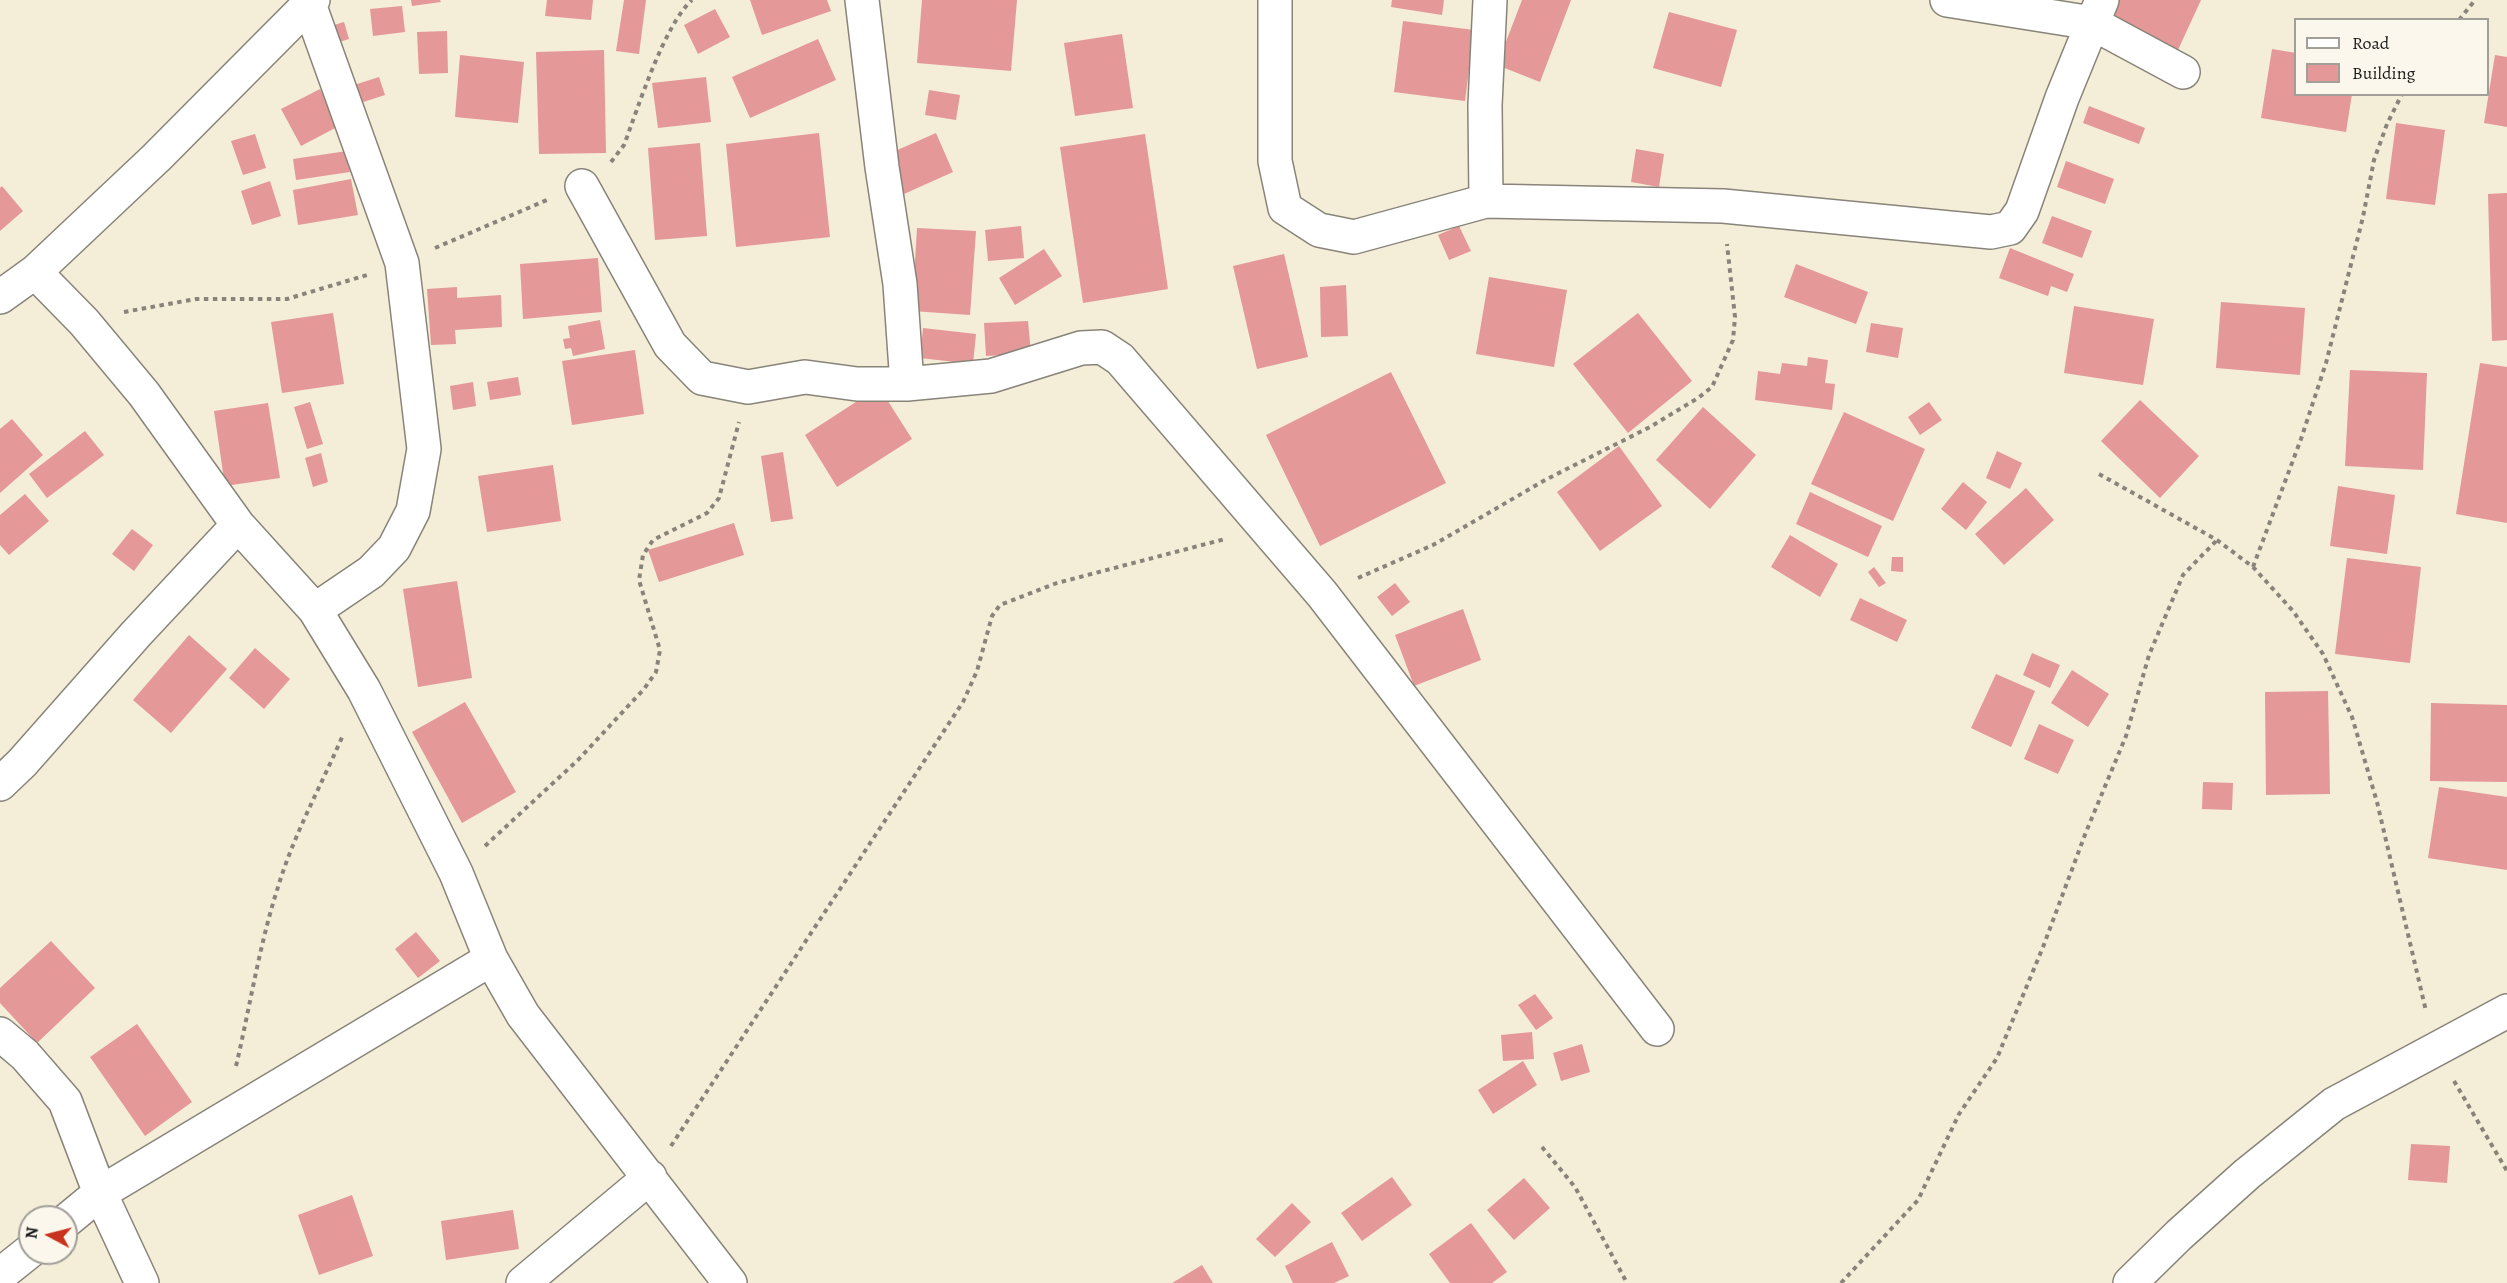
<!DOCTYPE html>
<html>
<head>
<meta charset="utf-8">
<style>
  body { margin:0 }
  #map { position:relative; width:2507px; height:1283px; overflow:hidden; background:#f4edd7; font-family:Alegreya,serif }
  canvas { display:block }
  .legend { position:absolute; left:2294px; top:18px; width:195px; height:78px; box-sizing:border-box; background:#fbf7ec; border:2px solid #a29f99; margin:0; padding:8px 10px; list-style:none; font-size:18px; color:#1c1c1c }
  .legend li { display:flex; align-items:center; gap:12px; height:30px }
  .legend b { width:30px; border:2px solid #a29f99 }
  .north { position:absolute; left:18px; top:1205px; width:60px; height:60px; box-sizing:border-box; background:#fbf7ec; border:2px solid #a29f99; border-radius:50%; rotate:277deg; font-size:16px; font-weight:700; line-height:24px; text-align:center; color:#1c1c1c }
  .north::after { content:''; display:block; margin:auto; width:21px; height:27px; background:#c8321e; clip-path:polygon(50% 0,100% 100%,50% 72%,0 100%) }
</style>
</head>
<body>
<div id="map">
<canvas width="2507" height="1283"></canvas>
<ul class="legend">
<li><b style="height:8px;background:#fff"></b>Road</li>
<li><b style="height:16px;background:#e49897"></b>Building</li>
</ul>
<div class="north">N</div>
</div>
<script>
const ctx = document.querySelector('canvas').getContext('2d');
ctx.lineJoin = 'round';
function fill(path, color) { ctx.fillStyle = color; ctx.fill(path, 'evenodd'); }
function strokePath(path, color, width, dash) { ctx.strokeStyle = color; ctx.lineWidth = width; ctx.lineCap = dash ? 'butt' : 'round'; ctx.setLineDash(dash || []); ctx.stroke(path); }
fill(new Path2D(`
  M411,0H440L441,2L412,6Z
  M547,0H593L591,20L545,16Z
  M624,0H646L639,54L616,51Z
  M750,0H827L831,11L762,35Z
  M922,0H1017L1011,71L917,63Z
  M1392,0H1444L1442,15L1391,7Z
  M1522,0H1571L1540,82L1497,65Z
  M2107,0H2201L2177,52L2099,17Z
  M402,6L405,32L373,36L370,9Z
  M715,9L730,37L698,54L684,25Z
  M1669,12L1737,30L1721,87L1653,68Z
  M1403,21L1474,30L1465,101L1394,92Z
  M344,22L349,39L329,45L324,28Z
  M447,31L448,73L419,74L417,32Z
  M1122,34L1133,108L1075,116L1064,43Z
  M818,39L836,80L750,118L732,77Z
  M2272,49L2296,53V94H2352L2346,132L2261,118Z
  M604,50L606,153L539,154L536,52Z
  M460,55L524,62L518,123L455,117Z
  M2495,55L2507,57V127L2484,123Z
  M379,77L385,95L357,104L351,86Z
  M706,77L711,122L658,128L652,83Z
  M320,89L339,126L301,146L281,109Z
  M929,90L960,95L956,120L925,115Z
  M2089,106L2145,128L2139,144L2083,123Z
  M2396,123L2445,130L2435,205L2386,199Z
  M819,133L830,237L736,247L726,144Z
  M936,133L953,172L904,194L886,155Z
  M255,134L266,168L243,175L231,141Z
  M1145,134L1168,289L1083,303L1060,147Z
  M700,143L707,236L655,240L648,148Z
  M1636,149L1664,154L1659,187L1631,182Z
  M347,151L350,172L296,180L293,159Z
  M2066,161L2114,179L2105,204L2057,187Z
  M351,179L358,215L298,225L293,190Z
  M270,181L281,216L252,225L241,191Z
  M2,186L23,211L0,231V188Z
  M2507,193V340L2492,341L2488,194Z
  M2052,216L2092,231L2082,258L2042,243Z
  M1021,226L1024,258L988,261L985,230Z
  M1459,226L1471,251L1449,260L1438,235Z
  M917,228L976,231L970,315L912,311Z
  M2010,248L2074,274L2067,292L2051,286L2048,296L1999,278Z
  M1044,249L1062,276L1015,305L999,278Z
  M1284,254L1308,357L1257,369L1233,266Z
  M598,258L602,312L523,319L520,264Z
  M1796,264L1868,292L1856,324L1784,297Z
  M1489,277L1567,290L1554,367L1476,354Z
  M1346,285L1348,336L1321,337L1320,287Z
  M457,287V298L501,295L502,327L455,330L456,344L431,345L427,289Z
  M2221,302L2305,308L2300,375L2216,368Z
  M2074,306L2154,319L2143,385L2064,373Z
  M333,313L344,384L282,393L271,322Z
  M1638,313L1692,381L1628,433L1573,364Z
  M600,320L605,349L573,356L571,348L565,349L563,339L570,338L568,326Z
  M1028,321L1031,353L986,356L984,323Z
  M1871,323L1903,328L1898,358L1866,352Z
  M923,328L976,334L973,364L920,358Z
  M635,350L644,414L572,425L562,361Z
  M1808,357L1828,360L1825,383L1835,384L1832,410L1755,400L1758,371L1780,374L1782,363L1807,366Z
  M2480,363L2507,367V523L2456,514Z
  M2350,370L2427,373L2423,470L2345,466Z
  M1391,372L1446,483L1320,546L1266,435Z
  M518,377L521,395L490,400L487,382Z
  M473,382L476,406L453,410L450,386Z
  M879,387L912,439L837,487L805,435Z
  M2140,400L2199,456L2160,498L2101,441Z
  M310,402L323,444L307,449L294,407Z
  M1929,402L1942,420L1920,435L1908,417Z
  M268,403L280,478L225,486L214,411Z
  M1703,407L1756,455L1710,509L1656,460Z
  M1844,412L1925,449L1893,521L1811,484Z
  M12,419L43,455L0,493V429Z
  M85,431L104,455L47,498L29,474Z
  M1619,446L1662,506L1600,551L1557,492Z
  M1997,451L2022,463L2010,489L1986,478Z
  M783,452L793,519L771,522L761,456Z
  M321,453L328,482L313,487L305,458Z
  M553,465L561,521L487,532L478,476Z
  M1963,482L1987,502L1966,530L1941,509Z
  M2338,486L2395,495L2387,554L2330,546Z
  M2026,488L2054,520L2004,565L1975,534Z
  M1810,492L1882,526L1868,557L1796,524Z
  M25,494L49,521L9,555L0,545V515Z
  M734,523L744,555L659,582L648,550Z
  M132,529L153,545L134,571L112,554Z
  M1790,535L1838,564L1820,597L1771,567Z
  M1892,557H1903V572L1891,571Z
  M2347,558L2421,567L2410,663L2335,654Z
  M1874,567L1886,583L1879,587L1868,572Z
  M457,581L472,678L418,687L403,589Z
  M1395,583L1410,602L1392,616L1377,597Z
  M1860,598L1907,620L1897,642L1850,620Z
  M1463,609L1481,660L1414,686L1395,635Z
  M189,635L227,669L171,733L133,700Z
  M255,648L290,679L264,709L229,678Z
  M2032,653L2060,665L2050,688L2023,675Z
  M2072,670L2109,694L2088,727L2051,703Z
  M1996,674L2035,691L2011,747L1971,728Z
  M2328,691L2330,794L2266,795L2265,692Z
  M465,702L516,792L462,823L412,732Z
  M2431,703L2507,705V782L2430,781Z
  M2039,724L2074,740L2058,774L2024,759Z
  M2203,782L2233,783L2232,810L2202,809Z
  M2439,787L2507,797V870L2428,858Z
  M416,932L440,961L418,978L395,949Z
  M51,941L95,988L37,1043L0,1003V988Z
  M1535,994L1553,1018L1536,1030L1518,1005Z
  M137,1024L192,1102L145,1136L90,1057Z
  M1532,1032L1534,1059L1503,1061L1501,1035Z
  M1582,1044L1590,1072L1561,1081L1553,1053Z
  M1523,1061L1537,1085L1493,1114L1478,1090Z
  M2411,1144L2450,1146L2447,1183L2408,1180Z
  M1392,1177L1412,1205L1362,1241L1341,1213Z
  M1524,1178L1550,1208L1514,1240L1487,1210Z
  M352,1195L373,1256L319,1275L298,1215Z
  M1292,1203L1311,1222L1275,1257L1256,1239Z
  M513,1210L519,1249L446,1260L441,1221Z
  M1471,1223L1507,1272L1492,1283H1450L1429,1254Z
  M1332,1242L1349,1276L1334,1283H1293L1285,1266Z
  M1202,1265L1213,1283H1172Z`), '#e49897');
const minor = new Path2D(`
  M862,0L882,167L900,284L907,384
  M1275,0V161L1285,208L1319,230L1354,237L1486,201L1723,206L1991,232L2010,228L2022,211L2062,98L2102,0
  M1947,0L2092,23L2183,72
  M309,4L402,263L424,449L413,511L394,548L371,572L315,610
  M582,186L670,345L702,378L748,387L805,377L857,384H907L991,376L1081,348L1102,347L1120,359L1322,594L1657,1029
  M1486,201L1485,105L1490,0
  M35,272L84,322L144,394L238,525L315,610L364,690L456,873L491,959L523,1015L730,1283
  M0,297L35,272L156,158L313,0
  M0,784L22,763L136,634L238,525
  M0,1034L25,1055L65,1101L100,1193L142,1283
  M66,1221L100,1193L491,959
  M0,1275L30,1251
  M523,1283L650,1177
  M2130,1283L2179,1235L2247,1174L2334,1104L2507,1011`);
strokePath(minor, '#88847a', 36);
strokePath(new Path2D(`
  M2459,20L2475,0
  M611,162L624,145C638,108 664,25 692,0
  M435,248L547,200
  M124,312L196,299H287L367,275
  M2099,474L2217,540L2253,567L2293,611L2323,654L2352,717L2377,802L2426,1011
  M2253,567L2301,439L2326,363L2363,217L2374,160L2387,124L2402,94
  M1358,578L1433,545L1547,479L1650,427L1698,398L1712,387L1733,340L1735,317L1727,244
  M485,846L578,760L644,689L656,672L660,650L639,580L643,555L653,540L707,513L719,498L739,422
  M236,1066C250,1007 259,946 278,887C294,834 321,786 343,735
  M2454,1081L2507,1171
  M671,1146L963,702L977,671L992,616L1000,605L1057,583L1225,539
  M1542,1147L1575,1187L1627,1283
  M1841,1283L1918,1200L1959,1114L1997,1058L2043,947L2086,832L2126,736L2149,655L2183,575L2217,540`), '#88847a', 4, [4.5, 4.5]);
strokePath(minor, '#fff', 33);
</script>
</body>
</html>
